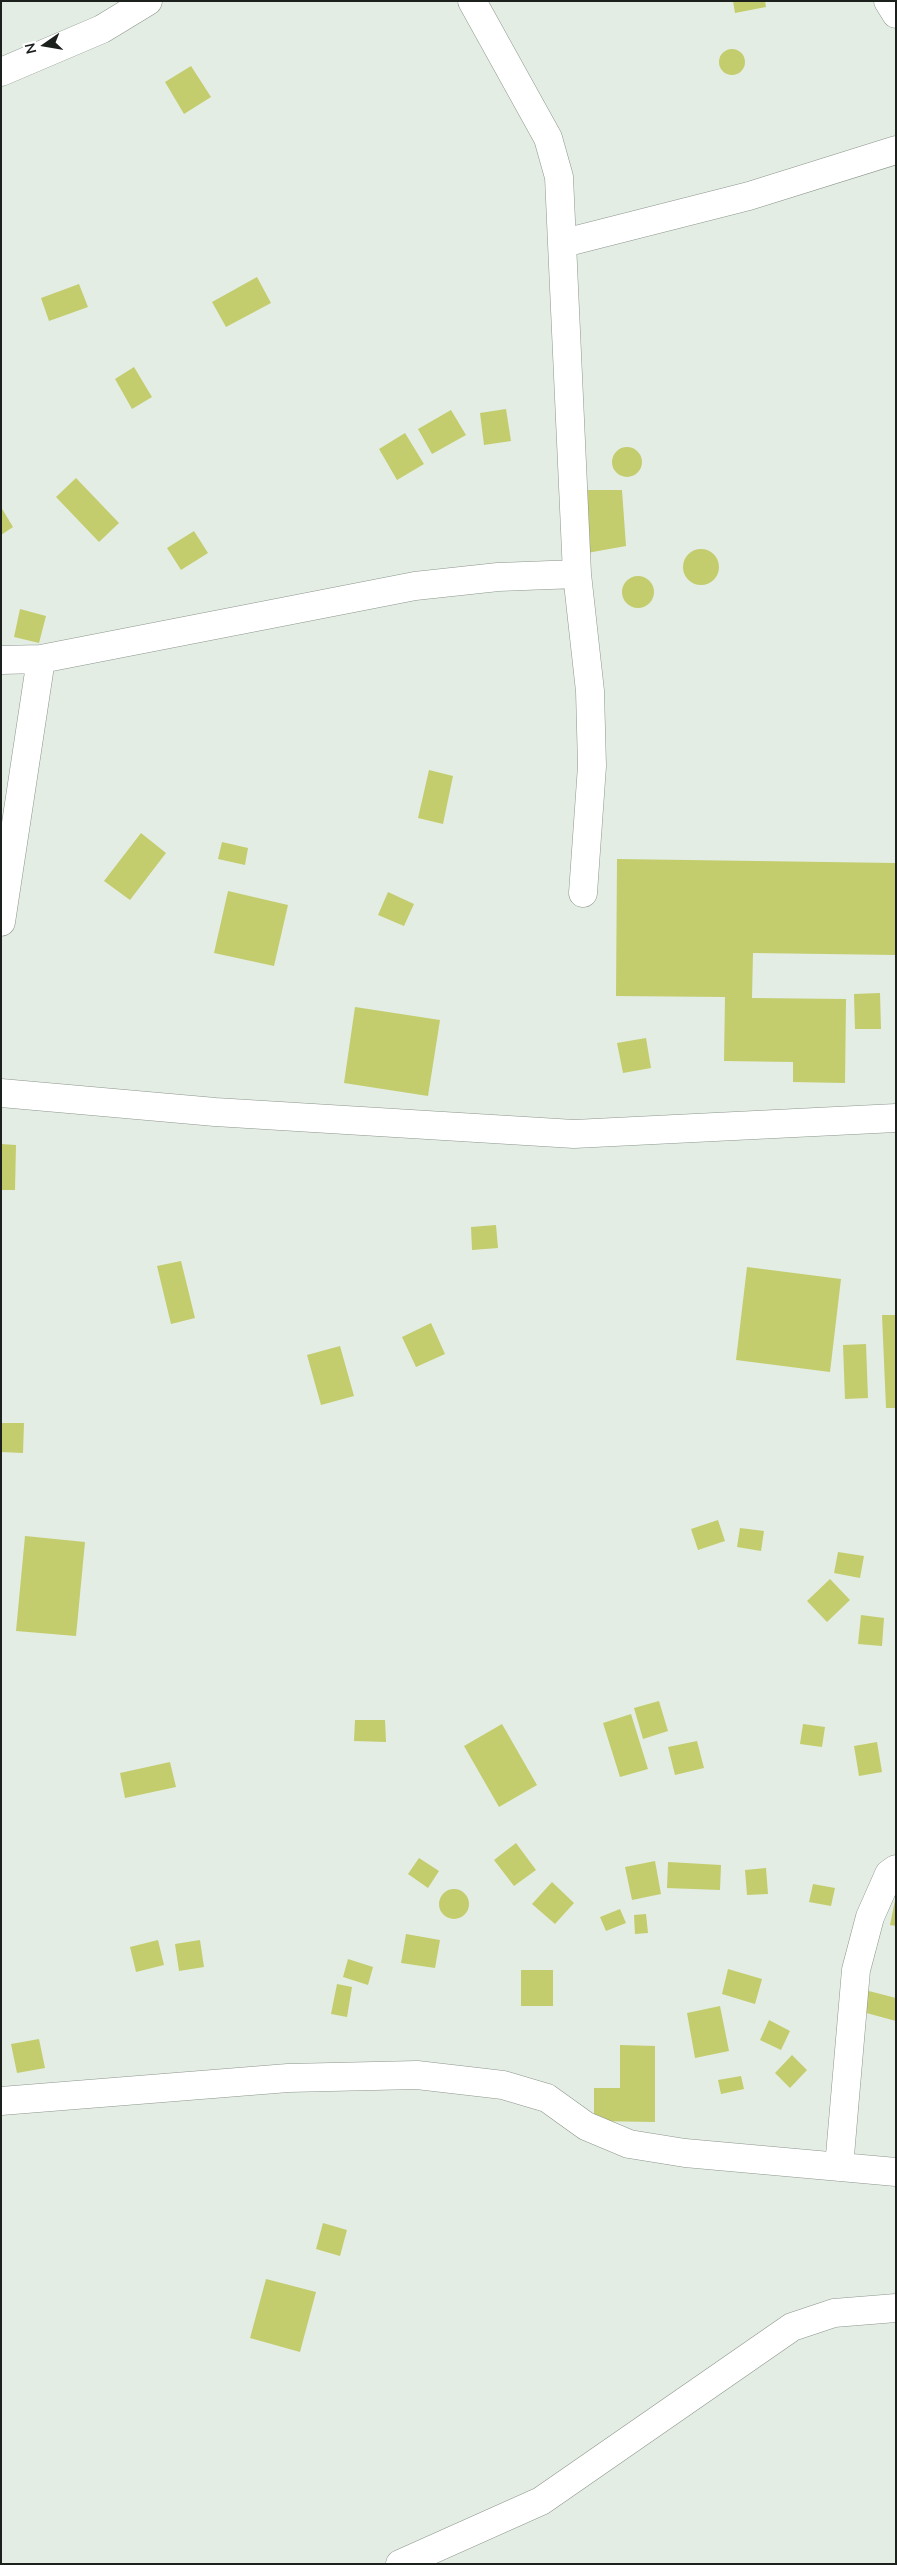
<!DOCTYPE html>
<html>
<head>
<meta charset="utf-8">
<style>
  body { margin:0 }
  #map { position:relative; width:897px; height:2565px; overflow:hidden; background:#e3ede3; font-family:Mulish,sans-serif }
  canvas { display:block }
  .frame { position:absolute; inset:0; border:2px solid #1d211e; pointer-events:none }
  .north { position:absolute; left:20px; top:20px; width:50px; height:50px; -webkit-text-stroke:4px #fff; paint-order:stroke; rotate:257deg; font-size:14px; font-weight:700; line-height:20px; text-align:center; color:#1d211e }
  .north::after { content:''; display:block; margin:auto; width:18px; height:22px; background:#1d211e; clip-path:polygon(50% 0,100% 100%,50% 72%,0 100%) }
</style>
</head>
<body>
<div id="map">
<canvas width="897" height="2565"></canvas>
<div class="frame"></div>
<div class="north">N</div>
</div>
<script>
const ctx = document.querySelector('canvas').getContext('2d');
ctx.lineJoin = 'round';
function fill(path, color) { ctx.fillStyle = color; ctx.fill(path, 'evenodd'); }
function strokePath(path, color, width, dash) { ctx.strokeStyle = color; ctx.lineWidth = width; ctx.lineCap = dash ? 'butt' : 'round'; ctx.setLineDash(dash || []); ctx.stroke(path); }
fill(new Path2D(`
  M733,1H765L766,7L735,13Z
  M719 62a13 13 0 1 1 26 0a13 13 0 1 1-26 0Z
  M191,66L211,97L184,114L165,82Z
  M257,277L271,303L226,327L212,302Z
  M79,284L88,307L49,321L41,298Z
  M134,367L152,397L132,409L115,379Z
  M506,409L511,441L484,445L480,413Z
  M451,410L466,435L432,454L418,429Z
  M405,433L424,464L397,480L379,449Z
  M612 462a15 15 0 1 1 30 0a15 15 0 1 1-30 0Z
  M76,478L119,523L99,542L56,497Z
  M581,490H622L626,546L587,553Z
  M1,507L13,527L1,535Z
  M194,531L208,553L181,570L167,548Z
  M683 567a18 18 0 1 1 36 0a18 18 0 1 1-36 0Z
  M622 592a16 16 0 1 1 32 0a16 16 0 1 1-32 0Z
  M20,609L46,616L39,643L14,637Z
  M429,770L453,776L443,824L418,818Z
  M141,833L166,853L130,900L104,881Z
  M222,842L248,848L245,865L218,859Z
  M617,859L896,863V955L753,953L752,998L846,999L845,1083L793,1082V1062L724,1061L725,997L616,996Z
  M228,891L288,905L274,966L214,953Z
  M388,892L414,904L404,926L378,915Z
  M880,993L881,1029H855L854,994Z
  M355,1007L440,1020L428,1096L344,1083Z
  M646,1038L651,1068L623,1073L617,1043Z
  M1,1144L16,1145L15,1190H1Z
  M496,1225L498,1248L472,1250L471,1227Z
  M181,1261L195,1318L171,1324L157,1266Z
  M747,1267L841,1279L830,1372L736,1360Z
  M882,1315H896V1408H886Z
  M431,1323L445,1354L416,1367L402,1337Z
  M866,1344L868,1398L845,1399L843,1345Z
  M340,1346L354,1396L321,1405L307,1355Z
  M1,1423H24L23,1453L1,1452Z
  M718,1520L725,1541L698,1550L691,1529Z
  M740,1528L764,1531L761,1551L737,1547Z
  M25,1536L85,1542L76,1636L16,1631Z
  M838,1552L864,1556L860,1578L834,1573Z
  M830,1579L850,1600L827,1622L807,1601Z
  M861,1615L884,1618L882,1646L858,1644Z
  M659,1701L668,1731L643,1739L634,1708Z
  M631,1714L648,1769L620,1777L603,1723Z
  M355,1720H385L386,1742L354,1741Z
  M502,1724L537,1785L499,1807L464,1746Z
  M803,1724L825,1727L822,1747L800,1744Z
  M697,1741L704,1768L675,1775L668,1747Z
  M877,1742L882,1772L859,1776L854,1746Z
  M170,1762L176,1787L125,1798L120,1773Z
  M516,1843L536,1870L514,1886L494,1860Z
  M419,1858L439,1871L428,1888L408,1874Z
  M655,1861L661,1894L632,1900L625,1867Z
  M668,1862L721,1865L720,1890L667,1888Z
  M766,1868L768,1894L747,1895L745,1870Z
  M552,1882L574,1903L555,1924L532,1904Z
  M813,1884L835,1888L831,1906L809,1902Z
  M439 1904a15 15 0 1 1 30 0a15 15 0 1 1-30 0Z
  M895,1900H896V1926L890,1925Z
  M620,1909L626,1923L606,1931L600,1917Z
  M646,1914L648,1933L635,1934L634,1915Z
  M406,1934L440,1940L435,1968L401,1963Z
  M158,1940L164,1965L136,1972L130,1947Z
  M200,1940L204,1967L179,1971L175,1944Z
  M348,1959L373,1967L368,1985L343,1977Z
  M728,1969L762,1979L755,2004L722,1994Z
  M521,1970H553V2006H521Z
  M337,1984L352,1987L347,2017L331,2014Z
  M865,1990L896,1998V2021L859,2011Z
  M720,2006L729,2051L695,2058L687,2013Z
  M769,2020L790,2031L781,2050L760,2040Z
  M39,2039L45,2068L17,2073L11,2044Z
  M620,2045L655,2046V2122L594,2121V2088H620Z
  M792,2055L807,2070L790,2088L775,2073Z
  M741,2076L744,2089L721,2094L718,2080Z
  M323,2223L347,2230L340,2256L316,2249Z
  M266,2279L316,2292L300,2352L250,2338Z`), '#c3cd6d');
const minor = new Path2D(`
  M472,1L548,138L559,177L577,574L590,691L592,766L583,893
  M888,1L896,14
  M1,72L102,29L148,1
  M564,243L749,196L896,150
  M1,660L41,659L415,586L498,577L577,574
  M1,922L41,659
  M1,1093L215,1112L574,1134L896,1118
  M1,2101L288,2078L417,2075L503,2085L547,2098L586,2126L629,2144L685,2153L896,2172
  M839,2167L856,1970L870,1917L889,1874L896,1869
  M400,2564L541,2501L792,2327L834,2313L896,2308`);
strokePath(minor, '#8c968d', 29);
strokePath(minor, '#fff', 28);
</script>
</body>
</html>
